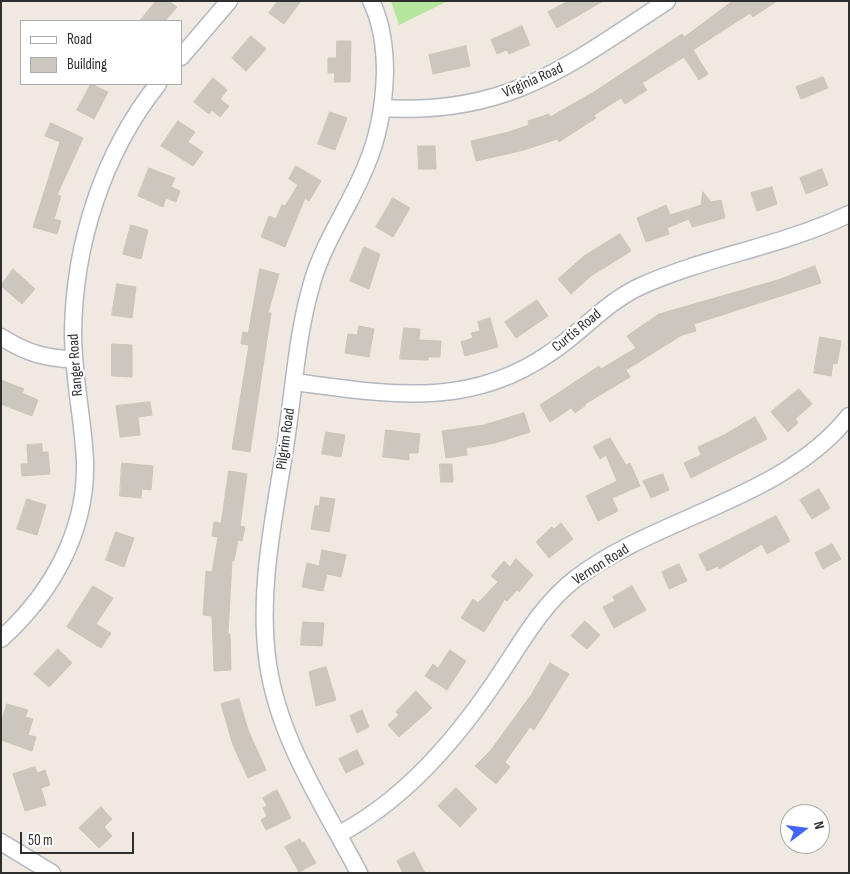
<!DOCTYPE html>
<html>
<head>
<meta charset="utf-8">
<style>
  body { margin:0 }
  #map { position:relative; width:850px; height:874px; overflow:hidden; background:#efe9e1; font-family:"Sofia Sans Condensed",sans-serif }
  canvas { display:block }
  .frame { position:absolute; inset:0; border:2px solid #2e2e2e; pointer-events:none }
  .legend { position:absolute; left:20px; top:20px; width:162px; height:65px; box-sizing:border-box; background:#fff; border:1px solid #ababab; margin:0; padding:6px 9px; list-style:none; font-size:15px; color:#2e2e2e }
  .legend li { display:flex; align-items:center; gap:10px; height:25px }
  .legend b { width:25px; border:1px solid #ababab }
  .north { position:absolute; left:780px; top:804px; width:50px; height:50px; box-sizing:border-box; background:#fff; border:1px solid #ababab; border-radius:50%; rotate:75deg; font-size:14px; font-weight:700; line-height:20px; text-align:center; color:#2e2e2e }
  .north::after { content:''; display:block; margin:auto; width:18px; height:22px; background:#4264fb; clip-path:polygon(50% 0,100% 100%,50% 72%,0 100%) }
  .scale { position:absolute; left:20px; top:832px; width:114px; height:22px; box-sizing:border-box; border:2px solid #2e2e2e; border-top:0; padding-left:6px; font-size:15px; line-height:18px; white-space:nowrap; color:#2e2e2e; -webkit-text-stroke:4px #fff; paint-order:stroke }
</style>
</head>
<body>
<div id="map">
<canvas width="850" height="874"></canvas>
<div class="frame"></div>
<ul class="legend">
<li><b style="height:6px;background:#fff"></b>Road</li>
<li><b style="height:14px;background:#cbc7bf"></b>Building</li>
</ul>
<div class="north">N</div>
<div class="scale">50 m</div>
</div>
<script>
const ctx = document.querySelector('canvas').getContext('2d');
ctx.lineJoin = 'round';
function fill(path, color) { ctx.fillStyle = color; ctx.fill(path, 'evenodd'); }
function strokePath(path, color, width, dash) { ctx.strokeStyle = color; ctx.lineWidth = width; ctx.lineCap = dash ? 'butt' : 'round'; ctx.setLineDash(dash || []); ctx.stroke(path); }
function label(font, color, halo, rows, align = 'center') {
  ctx.font = font + ' "Sofia Sans Condensed",sans-serif'; ctx.lineWidth = 4.5; ctx.setLineDash([]); ctx.textBaseline = 'middle'; ctx.strokeStyle = halo; ctx.fillStyle = color; for (const [text, x, y, turn = 0] of rows) {
    ctx.save(); ctx.translate(x, y); ctx.rotate((+turn || 0) * Math.PI / 180); ctx.textAlign = isNaN(turn) ? turn : align; if (halo) ctx.strokeText(text, 0, 0); ctx.fillText(text, 0, 0); ctx.restore();
  }
}
fill(new Path2D(`
  M391,1H448L399,25Z`), '#b6e59e');
const building = new Path2D(`
  M156,1H169L177,7L165,21H140Z
  M278,1H301L284,24L269,13Z
  M569,1H603L557,28L548,12Z
  M733,1H777L753,17L750,13L693,50L708,74L699,80L684,57L642,83L647,90L625,104L621,98L594,115L596,118L559,142L557,139L524,150L476,161L471,141L509,132L529,125L528,121L549,114L550,117L594,92L682,34L684,37Z
  M522,26L530,45L509,54L507,50L497,54L491,40Z
  M251,36L266,49L246,71L232,58Z
  M337,41H351L350,82H334L335,73H328V58H336Z
  M466,46L470,66L433,74L429,55Z
  M823,77L828,88L801,99L796,87Z
  M213,78L227,90L220,99L229,106L220,117L212,110L209,114L194,102Z
  M91,84L108,92L94,119L77,110Z
  M330,112L347,118L335,150L318,144Z
  M178,121L195,132L188,142L203,152L193,166L161,146Z
  M51,123L83,138L57,195L61,196L54,219L61,221L57,234L33,227L60,142L45,136Z
  M418,146H435L436,169H419Z
  M296,166L321,181L309,201L305,198L285,247L261,237L269,216L276,219L282,205L285,206L298,185L289,179Z
  M149,168L175,178L171,187L180,191L176,202L166,198L163,207L138,196Z
  M822,169L828,185L806,194L800,178Z
  M772,187L777,204L757,211L751,193Z
  M703,192L711,202L721,200L725,218L692,227L689,219L667,228L669,234L646,242L637,218L666,205L670,215L701,205Z
  M393,198L410,208L393,237L376,227Z
  M131,225L148,230L141,259L123,254Z
  M620,234L631,251L591,276L571,294L558,279L584,256Z
  M364,247L380,254L369,289L350,281Z
  M815,266L821,283L694,324L696,331L682,335L626,370L630,377L585,404L586,405L575,413L571,408L550,422L540,405L599,366L601,369L636,348L627,336L659,314L778,280Z
  M13,269L35,289L22,304L1,286Z
  M260,269L279,274L268,313H271L250,452L232,449L249,345L241,344L243,332L248,333Z
  M117,284L136,287L132,318L112,315Z
  M537,300L548,316L516,338L505,322Z
  M490,318L498,347L465,356L461,342L473,338L471,333L480,331L478,322Z
  M359,326L374,329L369,357L345,353L348,334L357,335Z
  M404,328L420,329L419,340L441,341L440,357H428V360L400,359Z
  M820,337L841,341L837,364L833,363L831,376L814,373Z
  M112,344L132,345V377L112,376Z
  M1,380L24,389L22,393L38,400L32,416L1,404Z
  M799,389L812,404L795,419L798,423L788,432L771,412Z
  M150,402L152,415L138,417L140,435L120,437L116,406Z
  M524,413L530,432L495,443L466,448L467,455L446,458L442,431L484,425Z
  M755,417L767,439L691,478L684,463L701,455L698,447L724,435Z
  M386,430L420,434L418,453H409V460L383,457Z
  M326,432L345,435L341,457L322,454Z
  M610,438L626,465L630,463L640,486L612,498L618,511L598,521L586,496L617,481L606,455L600,459L593,447Z
  M42,444V452H48L50,474L22,476L21,464H28L27,445Z
  M122,463L153,466L151,490L142,489L141,498L120,496Z
  M440,464H452L453,482H441Z
  M229,471L247,474L240,526L245,527L242,541L238,540L234,561H232L228,634H230L231,670L214,671L212,616L203,615L206,571L212,572L218,537L212,536L214,522L221,523Z
  M663,474L669,490L651,498L643,481Z
  M819,489L830,508L812,519L800,500Z
  M321,497L335,499L329,532L311,529L315,506H319Z
  M27,499L46,505L37,535L17,529Z
  M776,516L790,541L767,554L762,544L719,569L718,566L707,571L699,555Z
  M561,523L573,539L549,558L536,542L552,527L554,529Z
  M116,532L134,538L124,567L106,560Z
  M832,544L841,559L823,569L815,553Z
  M322,550L346,555L341,577L327,574L323,591L302,587L307,563L319,566Z
  M516,559L533,575L519,592L517,590L507,601L505,599L484,632L461,618L473,599L478,603L498,582L491,576L504,561L510,567Z
  M679,564L687,581L669,589L662,572Z
  M93,586L113,598L96,624L111,633L101,648L67,627Z
  M632,586L646,610L614,628L603,607L615,601L613,597Z
  M585,621L600,635L587,649L571,636Z
  M303,622L324,623L322,646L301,645Z
  M58,649L72,663L49,687L34,674Z
  M450,650L466,661L447,690L425,676L433,664L438,668Z
  M550,663L569,674L534,730L530,727L505,762L510,767L496,784L475,766L491,750L531,695Z
  M326,667L336,700L316,706L309,672Z
  M416,691L432,708L399,737L388,725L399,715L396,712Z
  M239,699L248,730L266,770L248,778L233,745L221,704Z
  M7,704L28,710L25,717L33,719L28,735L36,737L32,751L1,740V724Z
  M362,710L369,727L357,733L350,716Z
  M357,750L364,764L346,773L339,759Z
  M35,767L37,773L45,770L50,785L41,788L46,805L25,811L13,774Z
  M456,788L477,809L460,827L438,806Z
  M277,790L291,818L266,830L261,820L267,816L263,808L267,806L263,798Z
  M101,807L112,819L104,827L112,836L99,848L79,828Z
  M300,839L302,843L304,842L316,863L299,872L285,847Z
  M414,852L425,873H403L397,861Z`);
fill(building, '#cbc7bf');
strokePath(building, '#cbc5ba', 1);
const minor = new Path2D(`
  M181,57L229,1
  M382,108C507,116 568,66 667,1
  M1,337C25,352 45,359 74,359
  M294,382C387,394 468,410 550,353C582,332 606,302 641,286C708,256 783,246 849,214
  M1,639C52,593 87,531 85,461C83,418 73,376 73,333C74,244 103,153 158,84
  M339,834C403,801 454,742 494,683C519,647 540,606 575,579C657,516 782,500 849,416
  M1,842L52,873
  M359,873C324,806 279,740 268,664C257,590 275,514 286,441C294,388 297,334 312,283C324,241 350,206 366,166C379,136 384,105 385,73C385,49 382,23 371,1`);
strokePath(minor, '#b4b7c1', 19);
strokePath(minor, '#fff', 16);
label('15px', '#2e2e2e', '#fff', [
  ["Virginia Road",533,81,-24],
  ["Curtis Road",577,331,-39],
  ["Ranger Road",76,365,-94],
  ["Pilgrim Road",286,439,-82],
  ["Vernon Road",601,565,-32]
]);
</script>
</body>
</html>
